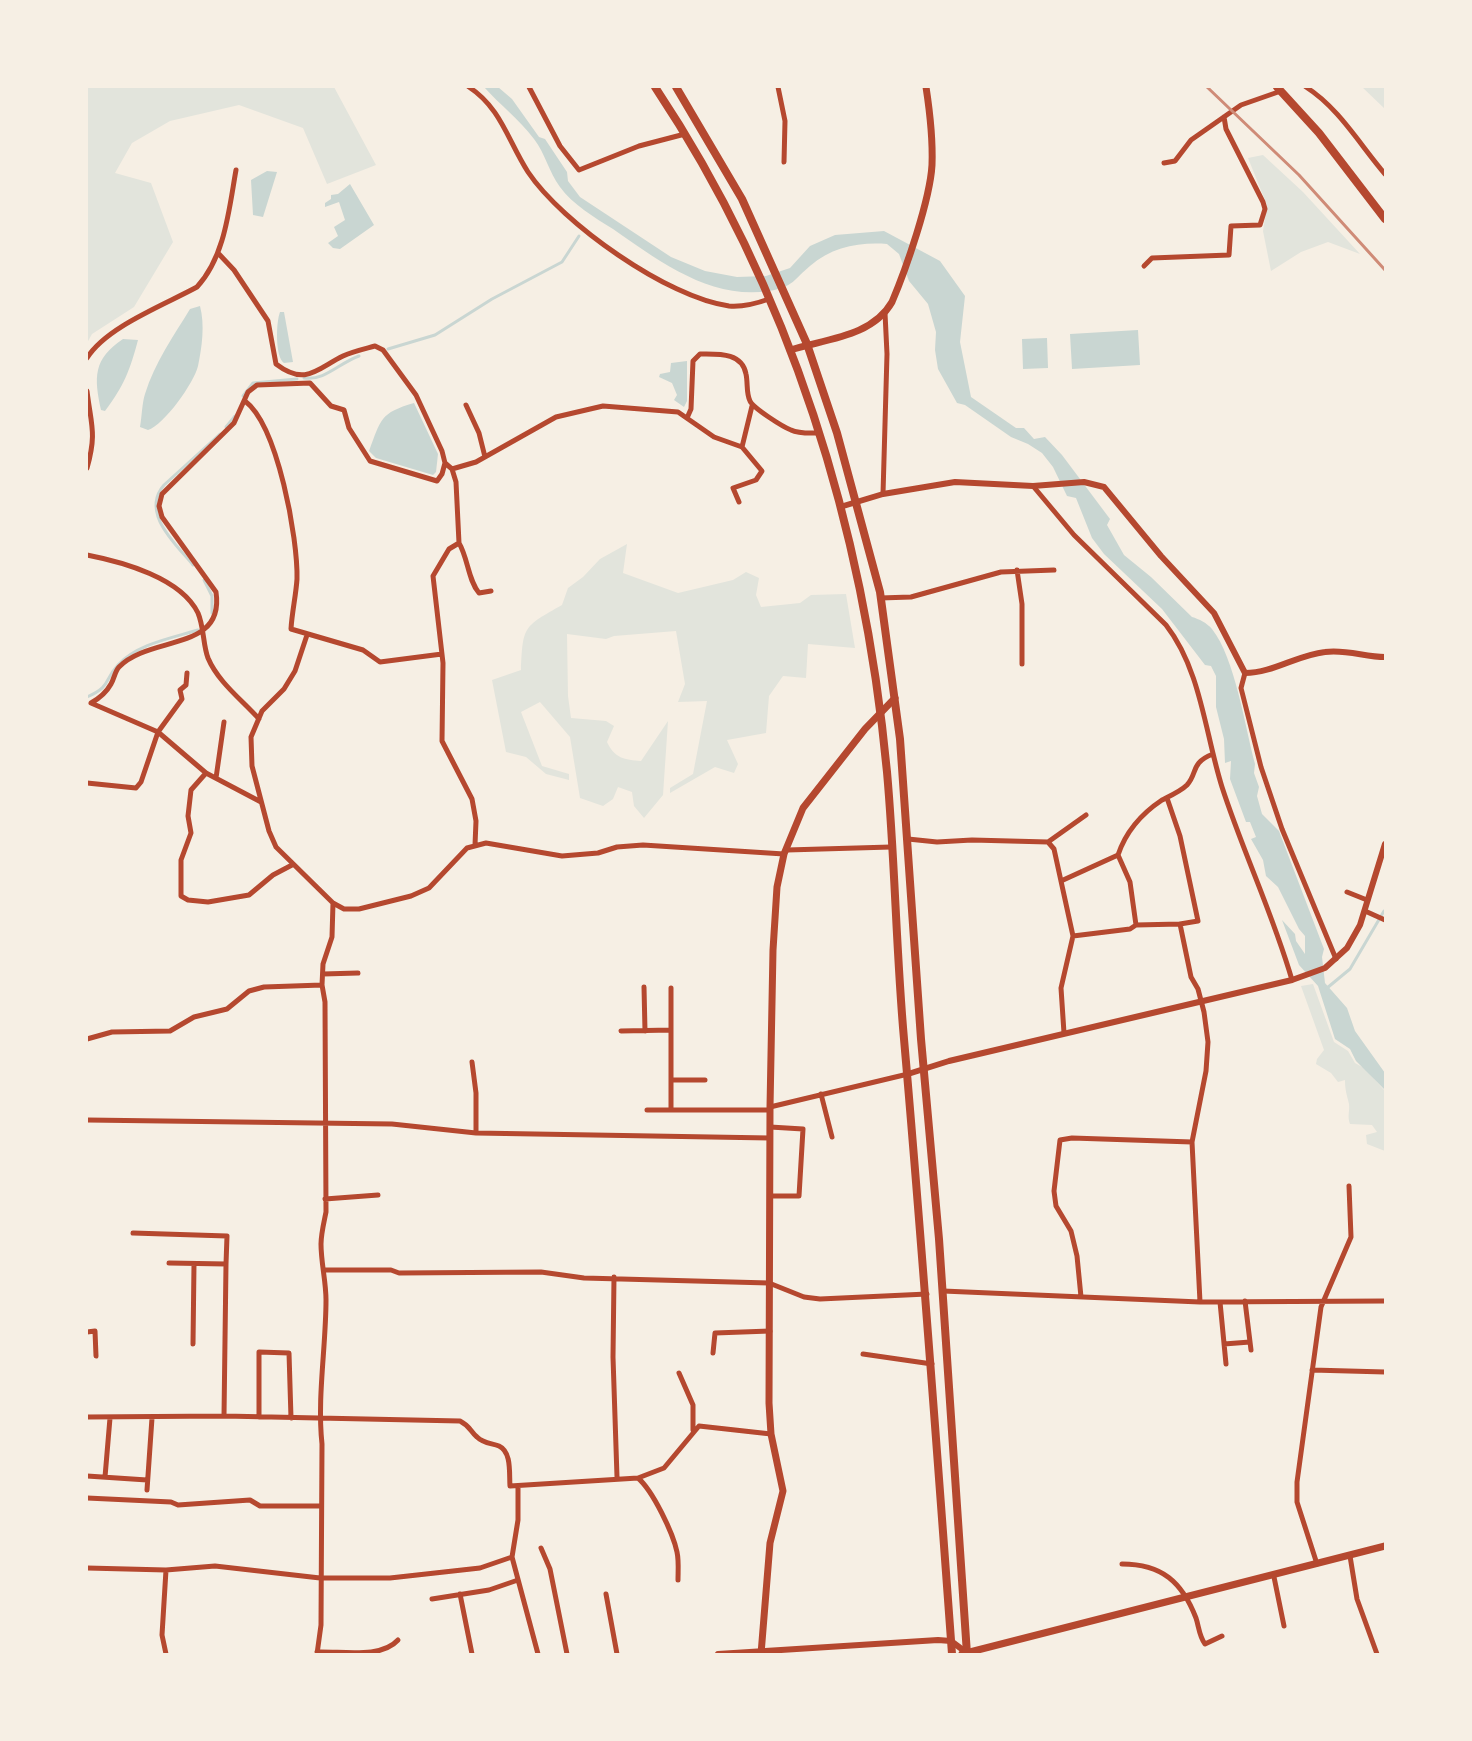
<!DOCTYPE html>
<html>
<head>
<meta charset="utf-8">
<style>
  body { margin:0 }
  #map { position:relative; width:1472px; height:1741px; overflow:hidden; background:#f6efe4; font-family:Overpass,sans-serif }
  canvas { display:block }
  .frame { position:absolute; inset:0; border:88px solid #f6efe4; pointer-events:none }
</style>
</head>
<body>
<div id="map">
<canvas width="1472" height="1741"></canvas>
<div class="frame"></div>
</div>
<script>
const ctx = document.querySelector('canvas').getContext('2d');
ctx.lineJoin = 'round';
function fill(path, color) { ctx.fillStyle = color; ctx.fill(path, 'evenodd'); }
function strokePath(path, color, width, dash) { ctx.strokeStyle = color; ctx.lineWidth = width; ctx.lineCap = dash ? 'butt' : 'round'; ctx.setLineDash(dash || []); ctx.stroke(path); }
fill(new Path2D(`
  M87,87H334L376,165L327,184L303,128L239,105L170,121L132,143L115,173L151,183L173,242L134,307L92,334L87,343Z
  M1362,87H1385V109Z
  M1263,155L1303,192L1360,254L1328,242L1301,252L1271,271L1263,231L1267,205L1248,158Z
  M627,544L623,573L678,593L733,580L746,572L759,578L756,595L761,607L800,603L811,595L846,594L855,648L808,644L806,678L783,676L769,696L766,733L727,740L738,764L734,773L715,767L670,793V788L693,774L707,701L678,702L685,684L676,631L614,636L606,639L567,634L568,696L571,718L606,721L614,726L607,742C614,758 625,760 641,761L668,721L663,795L644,818L634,806L632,792L618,787L613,799L603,806L580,798L570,737L540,702L521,712L542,766L569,774V780L546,774L526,757L506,752L492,680L521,670C523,626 523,627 562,605L568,588L583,577L600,559Z
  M1313,984L1334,1042L1348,1051L1355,1063L1364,1068L1385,1091V1151L1367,1144L1366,1135L1377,1132L1372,1125L1350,1124C1347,1116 1350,1111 1349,1104C1347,1095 1345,1091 1345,1080L1338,1082L1331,1073L1316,1064L1317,1059L1324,1050L1301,986Z`), '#e2e4dc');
fill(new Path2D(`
  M484,87H498L512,99L539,137L545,139L567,172L568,181L580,197L671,257L705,271L737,277L766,276L790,268L810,246L835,235L884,231L940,261L965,296L960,342L971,397L1016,428H1024L1034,439L1045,437L1062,455L1110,519L1107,525L1124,555L1151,577L1192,617C1199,619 1207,623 1212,629C1235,658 1245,727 1255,764L1254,773L1259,787L1257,796L1262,814L1279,831L1324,949L1322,957L1325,983L1347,1008L1355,1031L1385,1073V1090L1356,1061L1350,1049L1335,1039L1318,986L1299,965L1282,920L1295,934L1296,941L1305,954V936L1299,929L1278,887L1266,876L1263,860L1251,839L1256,837L1250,822H1246L1230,779L1231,761L1225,763L1224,739L1216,707V676L1211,666L1205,665L1162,609L1104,554L1092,538L1076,498L1067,496L1053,467L1042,453L1028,444L1011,437L965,405L957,403L938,369L935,350L936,332L928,304L909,281L899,254L887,244C859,242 832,247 810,266C794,279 794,287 769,291C710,300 659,261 613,229C595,218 572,204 560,187C549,172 545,153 534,139C519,119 500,105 484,87Z
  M267,171L277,172L263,217L253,215L251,180Z
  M350,184L374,225L340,249L333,248L328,243L338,236L334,227L345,220L339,202L325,207V203L331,199V195L338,194Z
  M200,306C205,325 202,347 198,366C194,383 164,425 148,430L140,427C142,416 142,403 145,394C155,362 173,337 190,309Z
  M280,312H284L293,362L284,363C275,357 276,322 280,312Z
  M1138,330L1140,365L1072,369L1070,334Z
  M1047,338L1048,368L1023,369L1022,339Z
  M123,339L138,340C130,370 124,386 105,411L101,410C94,377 93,359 123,339Z
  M687,361V401L684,407L674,400L677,395L672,383L659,377L660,374L670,372L671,363Z
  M414,403L438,454L436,472L433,475L376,458L369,451C381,419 380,413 414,403Z`), '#c9d6d2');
strokePath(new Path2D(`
  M388,349L435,335L492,299L562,262L579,236
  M304,378C325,381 339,363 359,356
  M243,396L253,383L297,379
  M226,427L235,416
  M193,565C176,544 140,513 164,485L220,434
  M204,580L212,596V613
  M87,697C112,686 103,681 118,665C137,644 172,638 198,630
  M1327,988L1350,969L1384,911`), '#c9d6d2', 3);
strokePath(new Path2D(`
  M469,87C501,108 508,141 528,172C562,223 668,298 729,306C741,307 758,303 769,299
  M529,87L560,146L579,170L639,146L685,134
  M778,87L785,121L784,162
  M1306,87C1339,108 1360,145 1385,174
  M1164,163L1175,161L1191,140L1241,105L1281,91
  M218,253L234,270L268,321L276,364C306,387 318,368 343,356C354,351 364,349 375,346L383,350L416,395L442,451L445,463L452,469L456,482L459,543L449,549L433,576L443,663L442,741L472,799L476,821L475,845
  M1144,266L1152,258L1229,255L1231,226L1260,225L1265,209L1263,202L1226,129L1224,117
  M87,358C106,327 164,305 197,287C225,257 229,209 236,170
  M87,391C91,425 97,433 87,468
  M245,401C278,426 298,539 297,579C296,595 292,612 291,629L363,650L380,662L442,654
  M466,405L479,433L485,457
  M687,418L691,409L693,361L700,354C718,354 742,352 746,374C748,383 746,393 750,401C753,408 783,427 791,430C799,434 810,433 819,433
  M742,447L752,406
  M452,469L476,462L556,417L603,406L678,412L714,437L742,447L762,471L756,480L733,488L739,502
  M1033,486L1074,535L1166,625C1201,670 1205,733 1222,787C1243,852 1273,914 1292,980
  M883,494L887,354L885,313
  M459,543C468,558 468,580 479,593L491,591
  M87,555C123,562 181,578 198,613C204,627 203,645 208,658C218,682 242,700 259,719
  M1017,570L1022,604V664
  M880,598L911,597L1001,572L1054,570
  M307,635L295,671L284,689L262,711L251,737L252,766L269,831L276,847L333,903L344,909H359L411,896L429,888L467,848L486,843L562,856L598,853L617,847L643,845L784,854
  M1245,673L1241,688L1261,767L1282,829L1336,959
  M206,773L191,790L188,816L191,833L181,860V896L188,900L208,902L249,895L273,875L292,865
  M216,778L224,722
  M87,783L136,788L141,782L158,732L182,699L180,690L186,685L187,673
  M1167,798L1180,836L1198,921L1180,924
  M261,802L206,773L158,732L91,703C100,698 106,693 111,684C114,679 115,671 119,667C150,635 225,652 216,592L162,517L159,506L162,494L234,423L248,392L257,385L310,383L331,406L344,410L349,428L370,461L437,481L442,474L445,463
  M908,839L937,842L972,840L1048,842L1054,849L1073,936L1061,988L1064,1033
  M1048,842L1086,815
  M787,850L891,847
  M1118,855L1130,882L1136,925
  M1061,881L1118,855C1126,831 1141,814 1162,800C1170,796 1181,791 1187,785C1198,773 1190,763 1213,754
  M1347,892L1367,900
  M1365,911L1385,920
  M1073,936L1130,929L1136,925L1180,924L1191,977L1198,989L1204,1012L1208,1042L1206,1071L1192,1142L1200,1302
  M323,974L358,973
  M644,987L645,1031
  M671,988V1110
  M621,1031L671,1030
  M87,1039L112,1032L170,1031L194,1017L227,1009L249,991L264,987L322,985
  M472,1062L476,1093V1133
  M671,1080H705
  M821,1094L832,1137
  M770,1107L908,1074
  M647,1110H770
  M87,1120L392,1124L476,1133L770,1138
  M770,1196H799L803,1129L770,1127
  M325,1199L378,1195
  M133,1233L227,1236L226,1264
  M169,1263L226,1264L224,1416
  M325,1270H391L399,1273L541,1272L584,1278L769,1283L804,1297L820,1299L927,1294
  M614,1277L613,1357L617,1477
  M943,1291L1200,1302L1385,1301
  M1081,1297L1077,1256L1071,1231L1056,1206L1054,1191L1060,1140L1072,1138L1192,1142
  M1245,1301L1251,1350
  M1220,1302L1226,1364
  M87,1332L95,1331L96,1356
  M193,1344L194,1264
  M1224,1344L1250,1342
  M713,1353L715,1333L770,1331
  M863,1354L932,1364
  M1312,1370L1385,1372
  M679,1373L693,1405V1430
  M87,1417L224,1416L460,1421C470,1426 470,1431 477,1437C484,1444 492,1443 499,1446C512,1452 509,1474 510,1486L638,1478C653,1491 673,1533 677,1552C679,1561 678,1571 678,1580
  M259,1417V1352L289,1353L291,1418
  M87,1476L147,1480
  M105,1477L110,1418
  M638,1478L664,1468L699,1426L771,1434
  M518,1488V1520L512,1557L538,1654
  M147,1490L152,1418
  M87,1498L171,1502L178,1505L250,1500L260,1506H321
  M541,1548L550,1569L567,1654
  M1350,1556L1357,1599L1377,1654
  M1122,1564C1162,1564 1182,1582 1196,1618C1199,1627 1199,1636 1205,1644L1222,1636
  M1317,1564L1297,1502V1482L1321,1307L1351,1237L1349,1186
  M87,1568L166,1570L215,1566L320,1578H390L480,1568L512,1557
  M166,1570L162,1635L166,1654
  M1274,1577L1284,1626
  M460,1594L472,1654
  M606,1594L617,1654
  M432,1599L489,1590L518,1580
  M317,1652C342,1651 381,1659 398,1640
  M317,1654L321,1625L322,1444C317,1398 326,1347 326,1300C326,1281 321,1263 321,1244C321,1234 324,1222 326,1212L325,1002L322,985L323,964L332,937L333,903`), '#b5482f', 5);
strokePath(new Path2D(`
  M840,507L883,494L955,482L1033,486L1084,482L1104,487L1161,556L1214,613L1245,673C1273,673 1297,655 1325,652C1346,649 1365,657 1385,657
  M908,1074L949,1061L1292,980L1325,968L1347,948L1360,925L1385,844
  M718,1654L938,1640L951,1641L967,1653`), '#b5482f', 6);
strokePath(new Path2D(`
  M790,350C825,339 872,337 892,302C906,269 930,200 932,165C933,139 930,113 926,87
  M761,1654L770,1543L783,1491L771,1434L769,1403L770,1107L773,950L777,887L784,854L803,808L865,729L895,698
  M962,1654L1385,1546`), '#b5482f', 7);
strokePath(new Path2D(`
  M1277,87L1319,133L1385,219`), '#b5482f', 8);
strokePath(new Path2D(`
  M655,87C791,291 864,529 887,772C895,861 896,950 904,1039C922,1244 937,1449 952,1654
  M676,87L742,199L807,344L837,433L880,592L900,739L921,1039L939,1239L967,1654`), '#b5482f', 8);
strokePath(new Path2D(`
  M1207,87L1299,175L1385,270`), '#cf8b77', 3);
</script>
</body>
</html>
